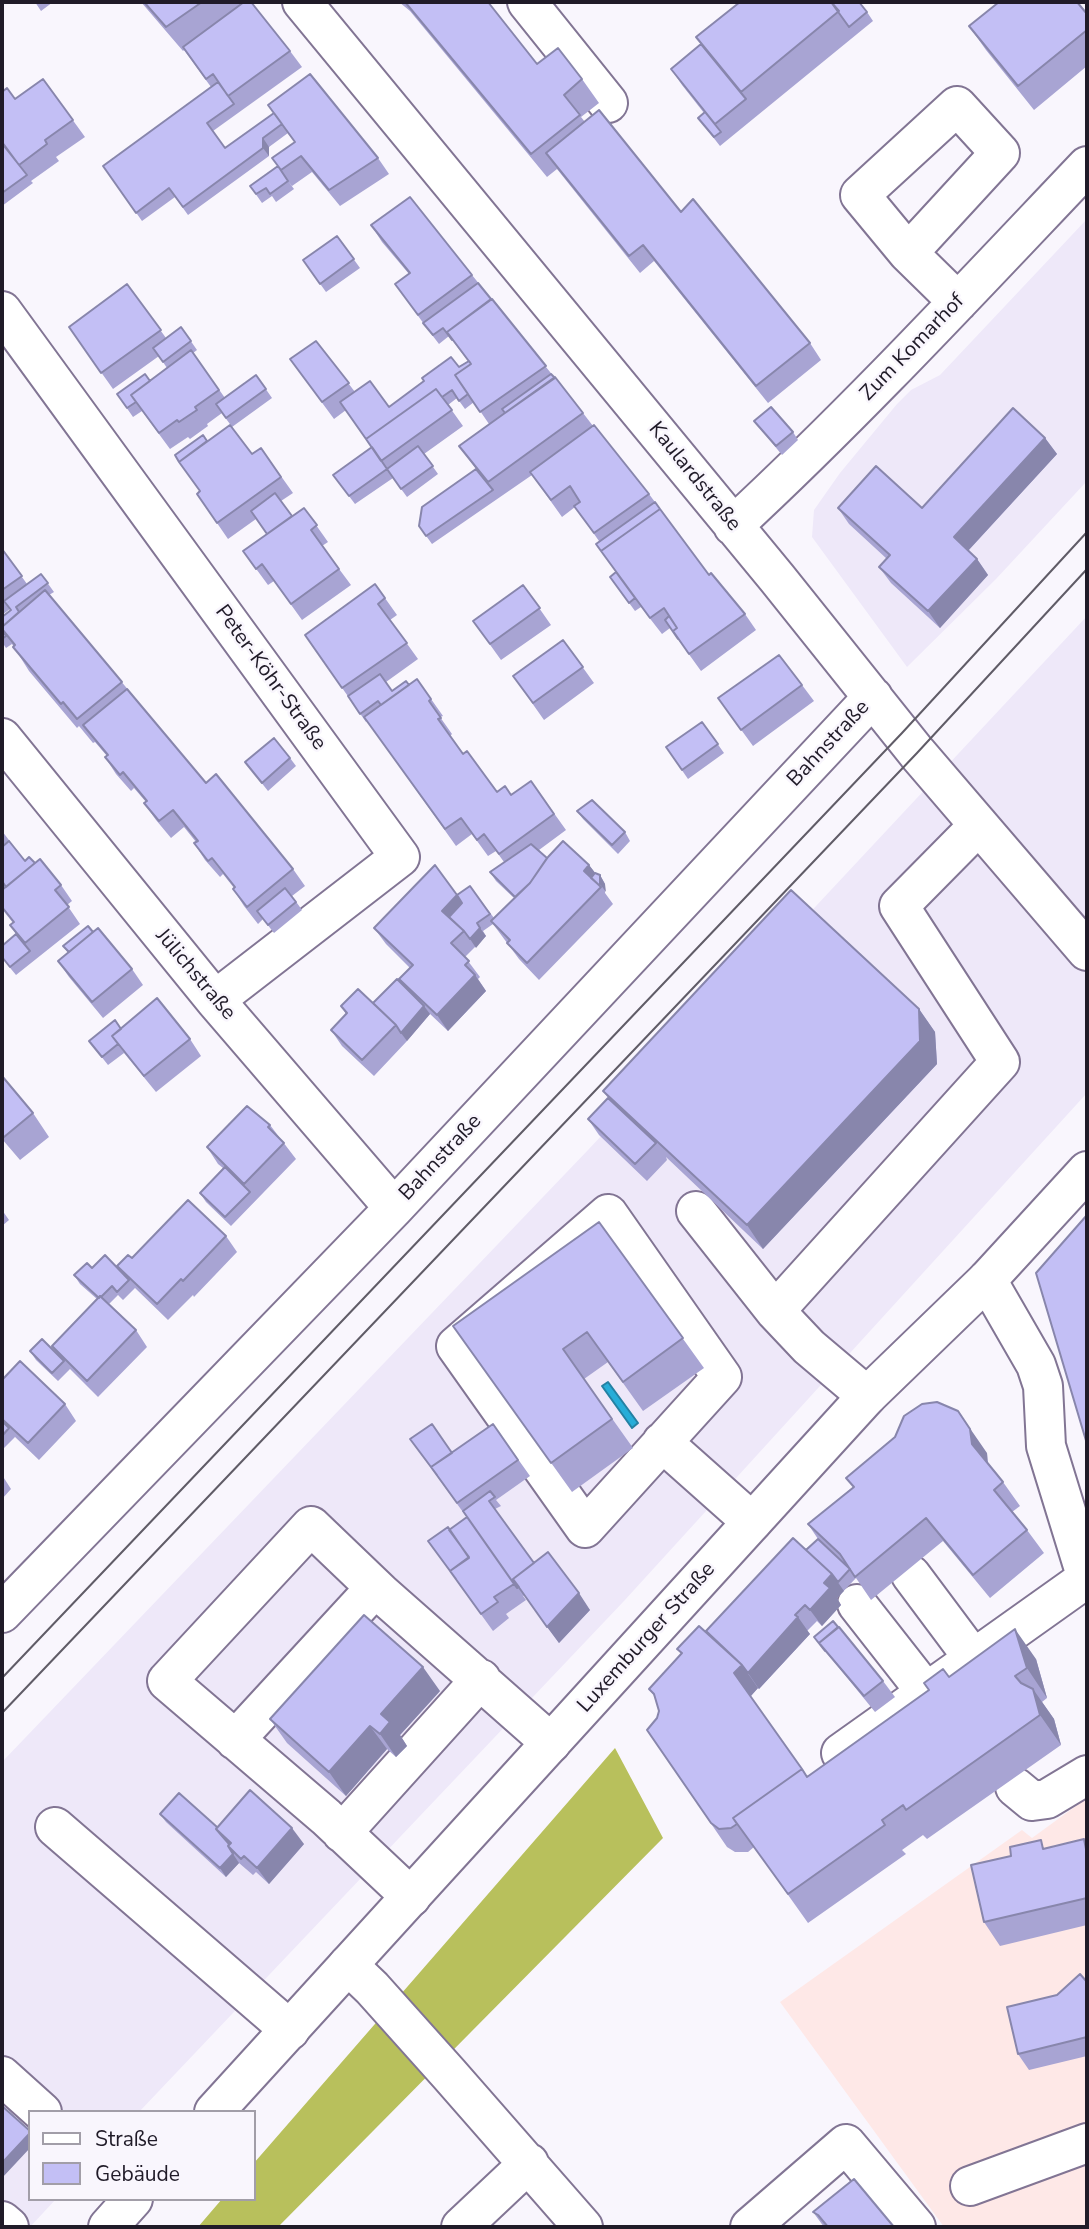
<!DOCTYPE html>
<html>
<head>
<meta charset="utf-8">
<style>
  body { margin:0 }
  #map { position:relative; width:1089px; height:2229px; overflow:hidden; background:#f9f6fd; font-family:"Nunito Sans",sans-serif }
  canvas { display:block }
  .frame { position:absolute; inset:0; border:4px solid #201b28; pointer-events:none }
  .legend { position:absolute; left:28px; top:2110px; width:228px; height:91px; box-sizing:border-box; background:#f9f6fd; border:2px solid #a29ea8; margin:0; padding:9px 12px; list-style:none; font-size:21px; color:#201b28 }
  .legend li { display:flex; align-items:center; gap:14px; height:35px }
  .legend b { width:35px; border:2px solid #a29ea8 }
</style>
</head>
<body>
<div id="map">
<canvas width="1089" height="2229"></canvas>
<div class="frame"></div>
<ul class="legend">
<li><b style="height:9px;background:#fff"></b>Straße</li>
<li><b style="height:19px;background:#c3bff5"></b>Gebäude</li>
</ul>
</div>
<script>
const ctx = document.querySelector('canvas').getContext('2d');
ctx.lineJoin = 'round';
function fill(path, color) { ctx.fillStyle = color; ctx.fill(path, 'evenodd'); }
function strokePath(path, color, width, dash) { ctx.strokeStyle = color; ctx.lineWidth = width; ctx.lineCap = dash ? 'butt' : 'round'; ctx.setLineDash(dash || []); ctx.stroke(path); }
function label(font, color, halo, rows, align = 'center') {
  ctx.font = font + ' "Nunito Sans",sans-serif'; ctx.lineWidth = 5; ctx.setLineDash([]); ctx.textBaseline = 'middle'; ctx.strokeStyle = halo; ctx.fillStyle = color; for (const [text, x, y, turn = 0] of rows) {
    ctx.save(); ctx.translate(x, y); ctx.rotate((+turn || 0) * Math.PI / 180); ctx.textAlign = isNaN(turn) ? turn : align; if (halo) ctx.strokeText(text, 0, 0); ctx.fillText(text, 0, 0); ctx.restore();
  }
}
fill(new Path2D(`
  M1087,219V481L996,579L907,667L812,537L814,510L840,473L897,404L911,390L940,375Z
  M1087,616V1093L624,1601L139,2112H30V2199H56L30,2227H2V1762L588,1150Z`), '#eee8f9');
fill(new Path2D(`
  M1087,1798V2227H944L780,2002L1022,1830L1032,1838Z`), '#fee8e7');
fill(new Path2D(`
  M615,1748L663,1838L278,2227H198L222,2199H254V2163Z`), '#b8c05c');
const water = new Path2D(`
  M608,1382L638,1423L632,1428L602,1386Z`);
fill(water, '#27add8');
strokePath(water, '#2581a3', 2);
const minor = new Path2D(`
  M302,2L777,578L917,753L1087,951
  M527,2L608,103
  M908,253L860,195L957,106L1000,153L908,253L958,302
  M2,311L400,857L215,1000
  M733,526C857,411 971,288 1087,166
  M2,738L215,1000L394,1208
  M696,1211L775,1311L809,1347L867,1396
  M608,1214L722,1377L585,1528L456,1346Z
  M987,1280L1036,1365L1043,1386L1046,1446L1087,1579
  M775,1311L1000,1062L899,906L979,825
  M662,1442L752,1522
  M911,1575L973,1658
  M857,1604L926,1692
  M2,1613L394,1208L873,697
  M235,1740L375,1588
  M841,1753L1087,1578
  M1015,1787L1032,1801L1047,1799L1087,1775
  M55,1827L290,2030
  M342,1833L481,1679
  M411,1897L326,1817L167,1681L311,1526L381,1593L551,1743
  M348,1965L372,1988L449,2074L583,2227
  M2,2076L42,2112
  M970,2186L1087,2143
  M2,2221L9,2227
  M461,2227L529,2163
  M750,2227L846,2144L916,2227`);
const major = new Path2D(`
  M214,2112L867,1396L987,1280L1087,1171
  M108,2227L133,2199`);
strokePath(minor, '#827594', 42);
strokePath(major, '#827594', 42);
strokePath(minor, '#fff', 38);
strokePath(major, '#fff', 38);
strokePath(new Path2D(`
  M2,1678L902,733L1087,532
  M2,1713L917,753L1087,569`), '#605c67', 2);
fill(new Path2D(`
  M35,2H53L41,11Z
  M141,2H251L290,51L302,67L213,131L225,148L274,113L378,158L389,174L340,206L312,172L292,186L288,181L294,189L276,202L272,196L262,203L250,186L278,166L295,142L288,133L269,147V156L188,215L175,197L142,221L103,166L211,87L184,50L183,51Z
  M399,2H488L537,64L582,79L599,103L581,117L585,122L681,212L810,343L821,360L768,403L654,261L640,273L557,169L547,177L410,11Z
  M740,2L867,12L873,21L720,146L698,118L704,113L682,85L671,69L701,44L696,37Z
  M1087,14V66L1034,110L986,50L969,26Z
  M43,79L85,137L56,157L59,161L31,181L33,183L2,206V92L15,99Z
  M371,225L472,275L583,413L593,426L649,494L709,575L745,614L756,630L701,671L670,628L662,634L641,607L635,611L610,577L616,572L599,541L575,507L562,517L532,475L432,544L419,526L476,469L459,446L489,424L474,402L465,409L457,398L448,405L463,426L424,454L438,474L407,497L393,478L355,504L333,475L372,447L346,410L334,419L290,359L316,341L355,392L389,407L468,361L449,336L439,344L429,331L395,284L409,274L382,242Z
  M337,236L360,268L326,292L303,260Z
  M127,284L166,338L181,327L197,350L193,353L225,398L256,375L272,398L232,427L222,413L207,424L208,426L190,439L188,437L170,449L142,411L133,417L117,394L150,381L167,368L159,356L113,389L69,327Z
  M754,421L793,432L798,440L782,455Z
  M1045,438L1057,454L968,551L977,559L988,575L940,628L891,583L879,567L887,559L849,524L838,508H922Z
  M207,441L252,454L261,448L293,493L281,501L292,516L304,508L328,542L322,546L351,585L302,620L274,581L268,585L243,551L267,534L256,519L228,539L197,494L200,491Z
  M2,549L27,584L41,574L54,592L49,595L206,783L293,869L305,886L292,896L302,910L274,933L263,919L258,924L244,906L233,889L234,888L223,874L220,877L205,860L194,843L196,842L184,827L171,838L156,820L144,803L146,802L134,788L131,791L116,774L105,757L107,756L95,742L93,743L79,726L77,728L29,671L12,644L6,648L2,642V617L11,610L10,609L2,615Z
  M375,584L397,615L390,620L418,659L386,682L392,691L409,685L417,679L443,716L440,717L452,734L450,736L463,754L497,792L511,795L531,781L566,830L539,850L547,858L589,865L595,873L600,875L605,884V893L613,904L539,980L519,959L493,924L483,931L486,936L465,957L480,977L478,979L486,991L448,1031L429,1013L430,1014L407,1041L374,1076L342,1046L331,1030L346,1014L341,1006L373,1003L403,985L399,979L410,968L386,944L374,928L462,902L470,886L494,918L514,898L496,881L490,872L504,862L496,851L488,856L472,834L456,846L367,721L366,722L305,635Z
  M523,585L551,625L501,660L473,621Z
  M563,640L594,683L544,720L513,676Z
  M802,685L814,701L753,746L718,698Z
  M702,722L724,753L688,779L666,747Z
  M290,758L296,766L268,791L245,762Z
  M577,811L625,832L630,841L618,854L583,819Z
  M2,831L25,861L35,863L61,885L72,901L67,905L80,924L16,975L2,958V946L16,934L10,925L13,923L2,909Z
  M93,932L132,969L143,985L103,1018L69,977L58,961L68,953L63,946Z
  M919,1009L935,1032L937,1064L763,1249L666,1157L667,1160L647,1181L599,1135L588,1119L608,1098L603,1091Z
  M121,1029L190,1039L201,1056L156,1092L124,1053L108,1065L89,1041Z
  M2,1076L33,1113L49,1137L20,1160L2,1139Z
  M270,1125L296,1159L231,1226L206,1202L200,1193L223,1168L218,1164L207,1147Z
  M2,1210L9,1220L2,1226Z
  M599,1222L704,1368L643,1411L608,1362L584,1379L633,1448L572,1492L453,1326Z
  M226,1236L237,1252L194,1297L193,1295L168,1320L134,1287L135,1288L123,1300L118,1295L109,1304L136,1330L147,1347L98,1397L70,1369L58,1381L36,1360L30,1351L57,1353L52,1346L97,1299L80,1284L74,1275L92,1268L122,1273L117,1266L132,1258Z
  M2,1380L65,1404L76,1421L39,1460L14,1436L15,1437L2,1450Z
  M493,1424L530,1476L496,1500L501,1506L495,1509L534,1563L590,1610L559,1643L525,1595L523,1596L518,1589L526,1600L506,1614L509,1618L493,1631L428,1541L468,1519L410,1439L452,1453Z
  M987,1453L988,1464L1003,1482L1020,1506L1012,1512L1027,1530L1044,1553L990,1598L943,1541L871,1600L856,1578L837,1598L841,1605L822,1626L817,1621L807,1631L810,1634L759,1689L758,1688L750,1697L807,1777L949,1677L1036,1659L1047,1698L1042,1702L1054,1719L1061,1745L927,1839L923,1835L902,1850L906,1854L808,1923L754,1847L748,1852H735L727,1847L647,1730L657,1718L659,1711L655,1697L649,1689L681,1654L677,1649L706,1631L818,1539L808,1524L853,1487L846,1478Z
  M2,1475L11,1489L2,1499Z
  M814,1637L883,1681L895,1697L875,1712Z
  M440,1691L400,1735L407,1746L396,1757L387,1749L346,1796L287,1743L270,1719Z
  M160,1814L217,1827L304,1844L269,1884L256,1872L253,1875L239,1863L226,1877L166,1822Z
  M1084,1839L1087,1844V1925L1000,1946L984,1922L1047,1848Z
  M1087,1982V2056L1029,2070L1018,2054L1057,1995Z
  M813,2212L894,2227H824Z`), '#a8a4d3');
fill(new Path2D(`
  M263,138L269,147V156L263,148Z
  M1045,438L1057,454L965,554L954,537Z
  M977,559L988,575L940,628L928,611Z
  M589,865L600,879V875L605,884L606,892L600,884L597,886L584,871Z
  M457,895L468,911L455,925L442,911Z
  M480,928L486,936L476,948L470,939Z
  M475,975L486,991L448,1031L437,1015Z
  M424,1006L430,1014L407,1041L401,1033Z
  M919,1009L935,1032L937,1064L763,1249L747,1225Z
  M958,1411L987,1453L988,1468L972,1444Z
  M832,1574L844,1591L837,1598L841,1605L822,1626L810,1610L824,1583Z
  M579,1593L590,1610L559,1643L547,1627Z
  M798,1617L810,1634L759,1689L748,1673Z
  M1015,1629L1036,1659L1047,1698L1027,1668Z
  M742,1665L758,1688L750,1697L734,1673Z
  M423,1667L440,1691L400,1735L407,1746L396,1757L380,1734L381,1714Z
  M1033,1689L1054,1719L1061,1745L1040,1715Z
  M370,1726L387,1749L346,1796L329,1772Z
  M292,1828L304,1844L269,1884L257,1868Z
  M233,1854L239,1863L226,1877L220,1868Z
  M30,2133V2148L2,2178V2163Z`), '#8886ac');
const building = new Path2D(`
  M144,2H202L166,27Z
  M244,2H251L290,51L228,96L213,74L206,79L183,47Z
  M405,2H488L537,64L558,48L582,79L564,95L580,115L531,154Z
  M740,2H831L839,11L741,92L696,37Z
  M831,2H859L867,12L849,27Z
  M999,2H1077L1087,14V30L1018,86L969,26Z
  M701,44L746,99L715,124L671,69Z
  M310,74L378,158L329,190L301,156L281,170L272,158L295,142L268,105Z
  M43,79L73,120L45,140L47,144L19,165L2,142V92L7,88L15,99Z
  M218,82L234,104L207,123L225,148L274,113L282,124L263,138V148L183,207L169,188L136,213L103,166Z
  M599,110L681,212L693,199L810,343L756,386L643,245L629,256L546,153Z
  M705,112L721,132L714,137L698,118Z
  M4,146L27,175L2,193V147Z
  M278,166L288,181L270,194L266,188L256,194L250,186Z
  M410,197L472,275L418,315L395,284L410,273L371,225Z
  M337,236L354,259L320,284L303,260Z
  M478,283L491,299L447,332L452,340L443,328L433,335L423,323Z
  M127,284L161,330L101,373L69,327Z
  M492,299L546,366L480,412L455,375L471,364L447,332Z
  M181,327L191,341L163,362L153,348Z
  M316,341L349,383L322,402L290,359Z
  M191,350L219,390L195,407L197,410L179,422L177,420L159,433L131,395Z
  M451,357L459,367L469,361L471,364L455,375L468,394L459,401L452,390L442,397L436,389L366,439L340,402L370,381L389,407L424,381L422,378Z
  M145,374L150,381L131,395L136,402L127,408L117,394Z
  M551,374L555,378L505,413L502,409Z
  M256,375L266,389L226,418L216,404Z
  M555,377L583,413L488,482L459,446Z
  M436,389L452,410L381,461L366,439Z
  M771,407L793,432L776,446L754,421Z
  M1013,408L1045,438L954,537L977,559L928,611L879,567L890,555L838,508L876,466L922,508Z
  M230,425L252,454L261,448L281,477L217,523L197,494L200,491L179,462Z
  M594,425L649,494L594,533L574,506L580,502L570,486L551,500L530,472Z
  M203,435L207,441L179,462L175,455Z
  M418,446L433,466L401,489L387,469Z
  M372,447L387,469L349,496L333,475Z
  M476,469L493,490L426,536L419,526L422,507Z
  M275,493L292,516L267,534L251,511Z
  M655,502L660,509L601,551L596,544Z
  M304,508L317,525L311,530L339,569L291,604L262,564L256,569L243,551Z
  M660,509L709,575L711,573L745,614L689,654L673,631L677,628L664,608L650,618L601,551Z
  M2,549L22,576L2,590Z
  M616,572L635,598L629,603L610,577Z
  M41,574L48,583L16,607L19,612L2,627V617L11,610L4,601Z
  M375,584L385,598L378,604L407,643L342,688L305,635Z
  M523,585L540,608L490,644L473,621Z
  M45,590L122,682L77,719L63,702L61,704L13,647L15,645L2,629V627Z
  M669,616L677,628L673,631L678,639L665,620Z
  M2,630L6,636L2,639Z
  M563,640L583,667L533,703L513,676Z
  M779,655L802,685L741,730L718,698Z
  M380,674L392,691L406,681L409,685L381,705L378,701L360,714L348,696Z
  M417,679L431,699L429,701L441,718L438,719L463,754L467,751L497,792L505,786L511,795L531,781L554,814L499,854L484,834L477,840L461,818L445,829L364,717Z
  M127,689L206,783L216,774L293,869L247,907L233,889L235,887L212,858L208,861L194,843L198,841L173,810L159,821L144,803L147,801L123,772L120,775L105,757L108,755L83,725Z
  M702,722L718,744L682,770L666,747Z
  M274,738L290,758L262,783L245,762Z
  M592,800L625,832L612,845L577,811Z
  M9,841L25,861L29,857L35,863L6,887L2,881V847Z
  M563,841L589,865L584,871L601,887L527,963L507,943L510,940L491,921L530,883L548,857Z
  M531,844L547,858L530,883L515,897L490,872Z
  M40,859L61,885L55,890L69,907L25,943L10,925L14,922L2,907V890Z
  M435,865L457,895L442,911L464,931L451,943L469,961L465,965L475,975L437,1015L399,979L413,965L374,928Z
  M595,873L600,875V884L599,885L591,878Z
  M470,886L490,914L477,923L480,928L470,939L464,931L449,917L462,903L457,895Z
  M285,888L296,902L268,925L257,911Z
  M791,890L919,1009L920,1041L747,1225L603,1091Z
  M88,926L93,932L69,952L63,946Z
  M98,928L132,969L92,1002L58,961Z
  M16,934L30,951L10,967L2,957V946Z
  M397,979L424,1006L401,1033L396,1025L373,1003Z
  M358,989L396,1025L362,1060L331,1030L347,1013L341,1006Z
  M157,998L190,1039L144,1076L112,1036Z
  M115,1020L121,1029L112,1036L118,1044L102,1057L89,1041Z
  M2,1076L33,1113L4,1137L2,1135Z
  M608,1098L656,1143L635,1164L588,1119Z
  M247,1106L270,1125L268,1127L284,1143L244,1184L207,1147Z
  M225,1167L250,1192L225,1217L200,1193Z
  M188,1200L226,1236L183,1281L181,1279L157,1304L117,1266L128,1255L132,1258Z
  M1087,1215V1444L1036,1273Z
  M599,1222L683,1338L623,1382L587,1332L563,1349L612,1419L551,1463L453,1326Z
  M105,1255L129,1280L117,1292L112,1286L101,1297L100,1296L99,1298L74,1275L87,1263L92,1268Z
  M100,1296L136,1330L87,1381L52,1346Z
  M42,1339L64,1361L52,1373L30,1351Z
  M20,1361L65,1404L28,1443L2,1419V1380Z
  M937,1402L958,1411L970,1429L972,1444L1003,1482L994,1490L1027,1530L973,1575L926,1518L855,1577L840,1554L808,1524L854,1487L846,1478L895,1437L904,1416L922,1404Z
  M2,1421L9,1428L2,1436Z
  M432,1424L452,1453L431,1467L437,1475L410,1439Z
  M493,1424L518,1460L457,1503L431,1467Z
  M490,1491L495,1497L489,1501L534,1563L513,1579L519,1587L517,1588L463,1511Z
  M467,1517L514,1584L494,1597L498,1602L481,1614L450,1571L469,1557L449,1530Z
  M448,1527L469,1558L450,1571L456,1579L428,1541Z
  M793,1538L832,1574L824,1583L830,1588L810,1610L805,1605L795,1615L798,1617L748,1673L742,1665L706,1631Z
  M818,1539L850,1569L838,1582L832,1574L806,1550Z
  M548,1552L579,1593L547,1627L513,1579Z
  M364,1615L423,1667L381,1714L390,1722L380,1734L370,1726L329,1772L270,1719Z
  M833,1621L838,1627L819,1643L825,1651L814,1637Z
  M699,1626L742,1665L734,1673L802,1769L733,1818L737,1824L731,1828L719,1829L711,1823L647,1730L657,1718L659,1711L654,1694L649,1689L682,1653L677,1649Z
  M839,1627L883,1681L864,1696L819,1643Z
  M1015,1629L1027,1668L1015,1676L1021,1683L1033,1689L1040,1715L906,1810L903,1805L882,1820L885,1825L788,1894L733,1818L802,1769L807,1777L929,1690L924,1683L943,1669L949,1677Z
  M250,1790L292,1828L257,1868L244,1856L241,1859L228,1846L231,1843L216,1829Z
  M179,1793L217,1827L216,1829L229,1844L228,1846L233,1854L220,1868L160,1814Z
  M1084,1839L1087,1854V1898L984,1922L971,1865L1011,1856L1010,1847L1041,1840L1043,1849Z
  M1080,1974L1087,1982V2037L1018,2054L1007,2007L1057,1995Z
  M2,2106L30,2131V2133L2,2163Z
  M854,2179L894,2227H828L818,2215L813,2212Z`);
fill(building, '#c3bff5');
strokePath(building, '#8886ac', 2);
label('21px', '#201b28', '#f9f6fd', [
  ["Zum Komarhof",913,348,-46],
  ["Kaulardstraße",694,477,51],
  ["Peter-Köhr-Straße",270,678,54],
  ["Bahnstraße",829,744,-47],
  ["Jülichstraße",195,975,50],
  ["Bahnstraße",441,1158,-47],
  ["Luxemburger Straße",647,1638,-48]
]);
</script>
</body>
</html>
